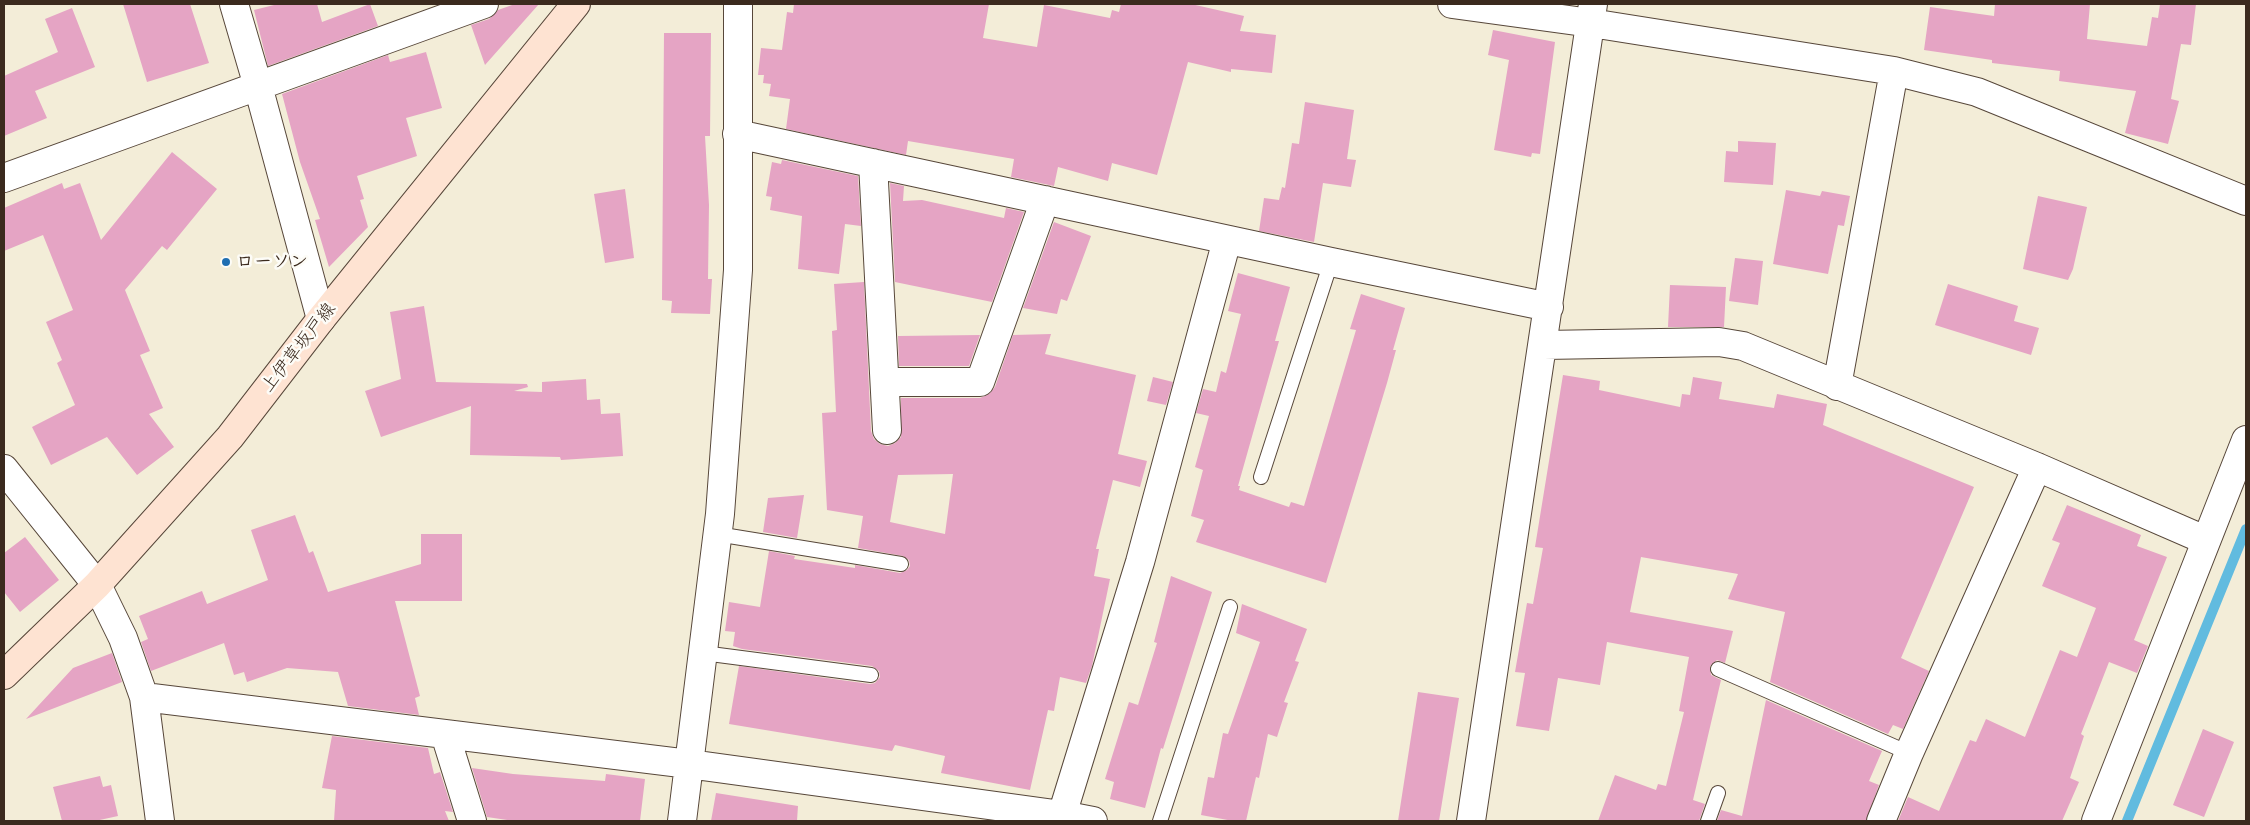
<!DOCTYPE html>
<html>
<head>
<meta charset="utf-8">
<style>
  body { margin:0 }
  #map { position:relative; width:2250px; height:825px; overflow:hidden; background:#f3edd8; font-family:"Balsamiq Sans",sans-serif }
  canvas { display:block }
  .frame { position:absolute; inset:0; border:5px solid #3b2a1e; pointer-events:none }
</style>
</head>
<body>
<div id="map">
<canvas width="2250" height="825"></canvas>
<div class="frame"></div>
</div>
<script>
const ctx = document.querySelector('canvas').getContext('2d');
ctx.lineJoin = 'round';
function strokePath(path, color, width, dash) { ctx.strokeStyle = color; ctx.lineWidth = width; ctx.lineCap = dash ? 'butt' : 'round'; ctx.setLineDash(dash || []); ctx.stroke(path); }
function fill(path, color) { ctx.fillStyle = color; ctx.fill(path, 'evenodd'); }
function label(font, color, halo, rows, align = 'center') {
  ctx.font = font + ' "Balsamiq Sans","Klee One",sans-serif'; ctx.lineWidth = 5; ctx.setLineDash([]); ctx.textBaseline = 'middle'; ctx.strokeStyle = halo; ctx.fillStyle = color; for (const [text, x, y, turn = 0] of rows) {
    ctx.save(); ctx.translate(x, y); ctx.rotate((+turn || 0) * Math.PI / 180); ctx.textAlign = isNaN(turn) ? turn : align; if (halo) ctx.strokeText(text, 0, 0); ctx.fillText(text, 0, 0); ctx.restore();
  }
}
strokePath(new Path2D(`
  M2127,821L2246,529`), '#61bbdf', 10);
fill(new Path2D(`
  M123,4H190L209,63L147,82Z
  M278,4H317L322,22L370,4L378,26L268,66L254,10Z
  M515,4H539L485,65L471,25L489,19L498,10Z
  M794,4H989L983,38L1037,47L1044,5L1110,18L1112,10L1119,12L1121,4H1191L1244,16L1240,31L1276,35L1272,73L1231,69V72L1188,62L1157,175L1112,163L1108,181L1058,167L1054,186L1011,177L1014,159L908,141L906,155L786,129L790,99L769,96L771,84L763,83L764,75H758L761,48L782,50L787,12L793,13Z
  M1995,4H2090L2087,39L2147,46L2152,17L2158,18L2160,4H2196L2191,45L2181,44L2171,99L2179,101L2168,144L2125,133L2136,91L2059,81L2060,71L1992,63V60L1924,50L1930,7L1994,16Z
  M72,8L95,67L35,91L47,118L4,136V76L58,52L45,19Z
  M1493,30L1555,42L1540,154L1532,153L1531,157L1494,150L1509,60L1488,55Z
  M664,33H711L710,136H705L709,205L708,279H712L710,314L671,313L672,301L662,300Z
  M426,52L442,108L406,118L417,156L357,176L364,199L360,200L368,227L329,267L315,220L320,219L300,162L282,94L388,55L390,62Z
  M1305,102L1354,110L1347,159L1356,160L1351,187L1323,183L1314,242L1259,231L1264,198L1279,200L1282,187L1285,188L1292,143L1299,144Z
  M1738,141L1776,143L1773,185L1724,182L1726,151L1738,152Z
  M172,152L217,189L167,250L162,246L125,290L150,351L140,355L163,408L149,414L174,447L137,475L107,437L51,465L32,427L75,405L57,363L62,360L46,322L73,310L43,235L4,251V208L62,183L64,189L80,183L101,240Z
  M782,160L858,176L861,226L845,224L839,274L798,269L802,216L770,210L772,197L766,196L772,162L781,164Z
  M890,183L904,186L903,201L922,200L1004,218L1006,208L1024,212L992,302L895,282Z
  M625,189L634,258L605,263L594,194Z
  M1786,190L1820,196L1822,191L1850,196L1844,226L1838,225L1828,274L1773,264Z
  M2038,196L2087,207L2073,269L2068,280L2023,269Z
  M1054,222L1091,236L1067,301L1061,299L1057,314L1023,308Z
  M1735,258L1763,261L1758,305L1729,301Z
  M1238,273L1290,287L1275,341H1279L1238,486H1240L1239,490L1289,507L1291,502L1304,506L1356,330L1350,329L1361,294L1405,308L1393,350H1396L1387,383L1326,583L1196,542L1204,520L1191,516L1203,470L1195,467L1209,416L1196,413L1203,389L1216,392L1221,371L1226,373L1241,314L1228,311Z
  M864,282L871,431L874,439L880,444L888,446L895,443L901,437V398H980L989,394L995,387L1013,335L1051,334L1045,354L1136,375L1118,454L1147,461L1140,487L1113,480L1096,549H1099L1094,576L1110,579L1092,666L1086,683L1060,677L1054,711L1048,710L1030,790L941,773L945,756L895,745L892,751L729,724L739,666L870,684L875,683L880,677L879,671L872,666L742,649L733,646L735,632L725,631L729,602L760,607L769,551L795,556L794,559L855,568V565L900,573L907,570L910,566L909,560L903,556L858,548L863,516L827,510L822,413L836,412L832,331L837,330L834,284ZM953,474L945,534L890,522L898,475Z
  M1948,284L2018,306L2014,321L2039,328L2031,355L1935,325Z
  M1670,285L1726,287L1724,327H1668Z
  M424,306L436,382L527,384L528,387L514,391L542,392V382L586,379L587,400L600,399L601,414L620,413L623,456L561,460L560,457L470,455L471,406L381,437L365,391L401,379L390,312Z
  M980,335L969,366H899L898,336Z
  M1563,375L1600,381L1599,390L1680,407L1682,394L1690,395L1693,377L1722,382L1719,399L1774,408L1777,394L1827,404L1823,425L1974,487L1901,658L1929,671L1903,729L1893,725L1888,734L1770,682L1785,612L1728,599L1738,574L1641,557L1630,612L1733,631L1725,663L1717,660L1710,666L1711,675L1721,680L1693,800L1705,804L1699,821H1598L1615,775L1656,790L1658,784L1666,786L1684,712L1679,711L1689,657L1607,642L1600,685L1558,678L1549,731L1516,726L1525,673L1515,672L1527,603L1533,604L1543,548L1535,547Z
  M1153,377L1173,382L1166,405L1147,401Z
  M804,495L797,538L763,532L768,498Z
  M2067,505L2141,535L2137,546L2167,557L2134,640L2148,646L2137,673L2109,662L2081,734L2084,736L2070,778L2079,782L2062,821H1898L1908,797L1939,811L1970,740L1976,742L1986,719L2025,737L2060,650L2077,657L2096,608L2042,586L2060,543L2052,540Z
  M295,515L309,553L313,551L328,592L421,564V534H462V601H395L420,696L415,698L419,715L348,706L338,672L287,668L247,682L244,672L234,675L224,643L151,671L141,642L148,639L139,616L202,591L207,604L268,580L251,530Z
  M25,537L59,580L20,612L4,592V553Z
  M1171,576L1212,592L1163,749L1161,748L1145,808L1110,799L1114,782L1105,779L1129,702L1138,705L1157,643L1154,642Z
  M1242,604L1307,629L1295,661L1299,662L1284,702L1288,703L1277,737L1268,734L1259,778L1256,777L1246,821H1233L1201,815L1208,777L1214,778L1223,733L1228,734L1260,642L1236,633Z
  M112,653L122,682L26,719L73,668Z
  M1418,692L1459,698L1439,821H1398Z
  M1766,700L1882,751L1869,781L1879,785L1866,821H1717L1721,810L1742,816Z
  M2203,729L2234,742L2204,817L2173,805Z
  M332,736L428,748L434,774L440,772L453,812L445,811L449,821H334L336,790L322,788Z
  M472,768L513,774L605,781L606,774L645,779L640,821H514L487,817Z
  M100,776L103,787L111,785L118,816L95,821H62L53,787Z
  M716,793L798,806L797,821H711Z`), '#e5a4c4');
const service = new Path2D(`
  M1261,477L1331,262
  M717,534L901,564
  M703,653L871,675
  M1718,669L1909,753
  M1160,821L1230,607
  M1708,821L1718,793`);
const minor = new Path2D(`
  M234,4L258,86L321,319
  M1452,4L1591,23L1894,71L1977,92L2246,201
  M737,134L1331,262L1549,307
  M873,163L887,430
  M4,178L484,4
  M1544,345L1719,342L1743,346L2037,467L2205,540
  M885,382H980L1045,200
  M1837,386L1894,71
  M4,469L97,585L123,638L144,697L160,821
  M144,697L689,764L1062,815L1093,821
  M445,734L472,821
  M1062,815L1140,562L1227,240
  M682,821L720,514L738,270V4
  M1471,821L1593,4
  M1881,821L1909,753L2037,467
  M2096,821L2246,440`);
const secondary = new Path2D(`
  M4,675L97,585L230,437L321,319L576,4`);
strokePath(service, '#57473a', 16);
strokePath(minor, '#57473a', 30);
strokePath(secondary, '#57473a', 30);
strokePath(service, '#fff', 14);
strokePath(minor, '#fff', 28);
strokePath(secondary, '#fee3d2', 28);
for (const [x, y, r, color] of [
  [226,262,5,"#1f6fb2"]
]) { const dot = new Path2D(); dot.arc(x, y, r, 0, 2 * Math.PI); ctx.fillStyle = color; ctx.fill(dot); strokePath(dot, '#fdfcf7', 2); }
label('bold 18px', '#3b2a1e', '#fdfcf7', [
  ["ローソン",236,262]
], 'left');
label('18px', '#3b2a1e', '#fdfcf7', [
  ["上伊草坂戸線",299,348,-52]
]);
</script>
</body>
</html>
